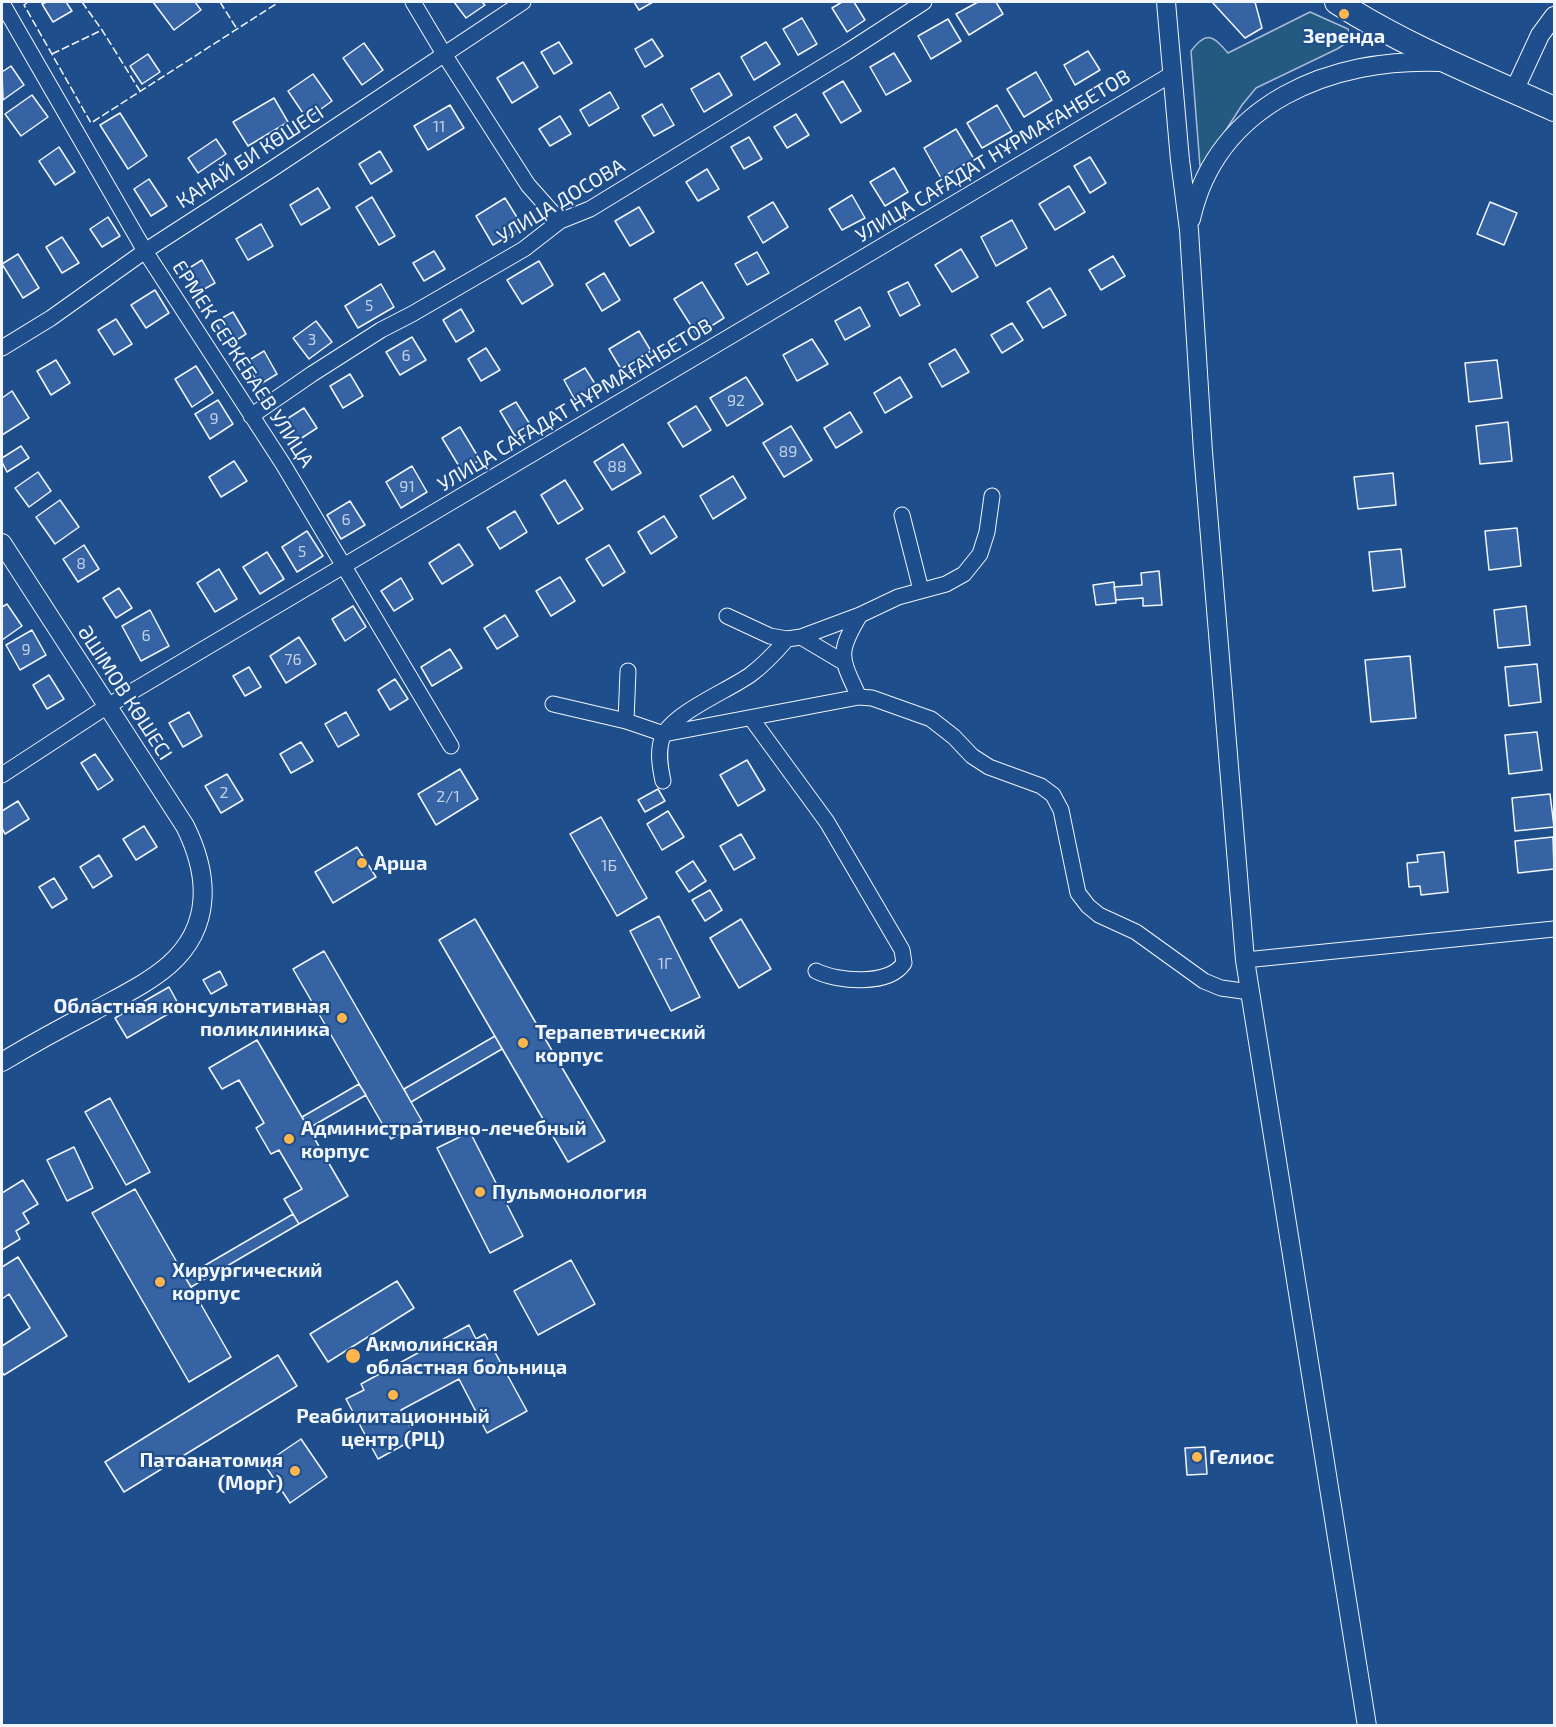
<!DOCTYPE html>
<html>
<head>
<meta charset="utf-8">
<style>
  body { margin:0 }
  #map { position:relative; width:1556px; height:1727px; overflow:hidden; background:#1f4e8c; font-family:"Exo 2",sans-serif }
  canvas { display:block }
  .frame { position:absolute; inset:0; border:3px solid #f2f6ff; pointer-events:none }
</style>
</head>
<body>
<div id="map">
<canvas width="1556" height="1727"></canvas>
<div class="frame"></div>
</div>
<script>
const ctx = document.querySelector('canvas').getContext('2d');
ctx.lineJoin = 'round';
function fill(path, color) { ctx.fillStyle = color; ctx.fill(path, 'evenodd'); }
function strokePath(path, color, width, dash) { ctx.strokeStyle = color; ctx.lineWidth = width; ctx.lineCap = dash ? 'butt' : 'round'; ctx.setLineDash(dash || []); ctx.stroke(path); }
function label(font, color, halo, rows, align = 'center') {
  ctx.font = font + ' "Exo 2",sans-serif'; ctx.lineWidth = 4.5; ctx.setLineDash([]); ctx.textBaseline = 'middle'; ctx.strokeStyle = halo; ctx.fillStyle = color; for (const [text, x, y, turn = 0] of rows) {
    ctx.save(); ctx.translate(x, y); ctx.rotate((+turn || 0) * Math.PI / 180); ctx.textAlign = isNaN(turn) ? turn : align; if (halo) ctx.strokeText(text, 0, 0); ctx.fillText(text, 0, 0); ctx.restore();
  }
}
const green = new Path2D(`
  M1310,12L1348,29L1351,40L1337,49L1256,88L1242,105L1203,166H1200L1191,51C1207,30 1213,36 1228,53Z`);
fill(green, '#245a82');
strokePath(green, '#a8bbd7', 1.5);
const building = new Path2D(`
  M47,2H66L72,11L53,22L42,4Z
  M153,2H195L201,10L174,30Z
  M454,2H482L485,5L466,18Z
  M634,2H653L639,10Z
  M842,2H854L865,20L847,32L832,8Z
  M978,2H996L1003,14L969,35L956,14Z
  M1212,2H1255L1262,28L1245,38Z
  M802,18L817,44L798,55L783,29Z
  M948,19L961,41L931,59L918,36Z
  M652,39L663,56L645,67L635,49Z
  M559,42L572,63L554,74L541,52Z
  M766,42L780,64L754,80L741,57Z
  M364,43L383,70L362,85L343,58Z
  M1088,51L1100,70L1075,85L1064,65Z
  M894,53L911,81L886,95L870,67Z
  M148,54L160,72L142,84L130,66Z
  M523,62L538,87L512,103L497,78Z
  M11,66L24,85L3,100L2,72Z
  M1036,72L1052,100L1024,117L1007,89Z
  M719,73L732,95L704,112L691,89Z
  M313,74L332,101L307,119L288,91Z
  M843,81L861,111L841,123L823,93Z
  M610,92L619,108L589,126L580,110Z
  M32,95L48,117L21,136L5,114Z
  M274,98L288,122L248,146L233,122Z
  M662,104L674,125L654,136L642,116Z
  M450,105L464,128L428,150L414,126Z
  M997,105L1012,131L982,148L967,123Z
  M120,113L147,156L128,169L100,125Z
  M796,114L809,135L787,148L774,127Z
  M560,116L571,134L550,146L539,129Z
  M956,129L974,159L941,178L924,148Z
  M749,137L762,159L744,169L731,147Z
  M216,139L226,154L198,173L188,158Z
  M59,147L75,172L55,185L39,161Z
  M380,151L392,171L371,184L359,164Z
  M1090,157L1106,183L1090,193L1074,166Z
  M894,168L908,192L885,206L870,182Z
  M707,169L719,189L698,201L686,182Z
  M149,179L167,206L151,216L134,189Z
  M1069,186L1085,212L1055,230L1039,204Z
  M318,188L330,208L301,225L290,205Z
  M852,195L865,218L842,230L829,209Z
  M372,197L395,236L379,245L356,207Z
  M505,198L523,227L493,245L476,216Z
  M773,202L788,227L763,243L748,217Z
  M1490,202L1517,213L1504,245L1477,234Z
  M639,207L654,232L630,246L615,221Z
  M108,217L120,236L102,247L90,229Z
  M1012,220L1027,248L996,266L981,237Z
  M261,224L273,246L248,260L236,239Z
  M62,237L79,263L62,273L46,247Z
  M961,249L978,277L952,292L935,265Z
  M434,251L445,269L424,281L413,263Z
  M757,252L769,273L747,285L735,264Z
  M18,254L39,288L23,298L2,264Z
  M1113,256L1125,276L1101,290L1089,270Z
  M202,260L215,283L199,292L186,270Z
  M539,261L553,285L522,304L507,280Z
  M604,273L620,300L602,311L586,284Z
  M702,282L724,318L697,335L674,299Z
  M908,282L920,305L900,316L888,292Z
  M381,284L394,307L358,328L345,306Z
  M1050,288L1066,315L1043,328L1027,302Z
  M155,290L169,313L146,328L131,305Z
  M860,307L870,326L845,340L835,321Z
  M461,309L474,331L456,342L443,320Z
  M233,312L246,334L229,345L215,322Z
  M116,319L132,344L114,355L98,330Z
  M316,321L332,342L309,359L293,338Z
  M1012,323L1023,340L1002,353L991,335Z
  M639,331L651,351L621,369L609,349Z
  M412,337L426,360L400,375L386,352Z
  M812,339L828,364L797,381L783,355Z
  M486,348L500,370L481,381L468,359Z
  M955,349L969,372L942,387L929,364Z
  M264,351L277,374L259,385L246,362Z
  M56,360L70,383L51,395L37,371Z
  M1497,360L1502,398L1469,402L1465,363Z
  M196,366L213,393L192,407L175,379Z
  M585,368L597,387L575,400L564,380Z
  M350,374L363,396L343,408L330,386Z
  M746,377L763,404L727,426L710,398Z
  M900,377L912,397L885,413L874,393Z
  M12,391L29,418L2,435V398Z
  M218,400L233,424L210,439L195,414Z
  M516,402L531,426L515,436L500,411Z
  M696,406L711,430L683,447L668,423Z
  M304,408L317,428L294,443L282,422Z
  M850,412L862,432L836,448L824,428Z
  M1508,422L1512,461L1480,464L1476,426Z
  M791,426L812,460L784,477L763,443Z
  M460,427L480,460L462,471L442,438Z
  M623,444L641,473L612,490L594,462Z
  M21,446L29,458L7,472L2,462V458Z
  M234,461L247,481L221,497L209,477Z
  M412,466L427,492L401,508L386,482Z
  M38,472L51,491L29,507L15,488Z
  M1393,473L1396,505L1358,509L1354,477Z
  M733,476L746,498L713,519L700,496Z
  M565,480L583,509L558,524L541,495Z
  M60,500L79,527L55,544L36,517Z
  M350,501L365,525L341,539L327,515Z
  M515,511L527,532L500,549L487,528Z
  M664,516L677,537L651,554L638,532Z
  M1517,528L1521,566L1489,570L1485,531Z
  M307,531L323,556L297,572L282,547Z
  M459,544L473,565L442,584L429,563Z
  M84,545L99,569L78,582L63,559Z
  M609,545L625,572L603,586L586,559Z
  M1401,549L1405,587L1373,591L1369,552Z
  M267,552L284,579L260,594L243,567Z
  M219,569L237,599L215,612L197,583Z
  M1159,571L1162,605L1143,606V598L1116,600L1114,587L1142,585L1141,573Z
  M560,577L575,601L551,616L536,591Z
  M401,578L413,599L394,611L381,591Z
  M1114,582L1116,603L1096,605L1093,585Z
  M119,588L132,608L116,618L103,598Z
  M7,604L22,626L2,640V607Z
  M353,606L366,627L345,641L332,619Z
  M1526,606L1530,645L1498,648L1494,610Z
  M150,610L169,646L141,661L122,626Z
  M505,615L518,636L497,649L484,628Z
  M32,630L46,655L20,670L6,645Z
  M299,637L316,664L286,683L270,656Z
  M450,649L462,668L432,686L421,667Z
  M1410,656L1416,718L1371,722L1365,660Z
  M1537,664L1541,702L1509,706L1505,667Z
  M249,667L261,687L245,696L233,676Z
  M49,675L64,699L47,709L33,685Z
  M395,679L408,699L390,710L378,690Z
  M189,712L202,736L183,747L169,723Z
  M346,712L359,735L338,747L325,724Z
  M1537,732L1542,770L1509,774L1505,735Z
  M301,742L313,761L291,773L280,754Z
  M95,754L113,780L98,790L81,763Z
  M747,760L765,790L738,806L720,775Z
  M460,769L478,799L436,825L418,794Z
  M227,774L243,800L221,813L205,786Z
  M658,789L665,801L645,812L638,800Z
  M1550,794L1554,827L1515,831L1512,798Z
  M18,801L29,819L5,834L2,828V811Z
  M668,811L684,837L662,850L647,824Z
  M601,817L647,898L617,916L570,834Z
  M144,826L157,847L136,860L123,839Z
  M741,834L755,858L734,870L720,846Z
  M1553,837L1554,869L1518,873L1515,841Z
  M357,847L376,877L333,903L315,872Z
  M1444,852L1448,892L1421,895L1420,886L1409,887L1407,863L1418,862L1417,855Z
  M99,855L112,876L93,888L80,867Z
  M693,861L706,881L689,892L676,872Z
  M54,878L67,899L52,908L39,887Z
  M710,890L722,910L705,921L692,900Z
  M659,916L700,997L671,1011L630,931Z
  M475,919L605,1141L568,1162L439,940Z
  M741,919L771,969L739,988L710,938Z
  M324,951L422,1121L391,1139L293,969Z
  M220,971L227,985L211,994L203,980Z
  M169,987L180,1007L127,1038L115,1018Z
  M495,1036L502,1049L411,1102L404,1089Z
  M257,1040L348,1196L299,1224L284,1199L302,1189L279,1150L271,1154L256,1128L264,1123L239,1080L222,1089L209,1068Z
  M359,1084L366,1095L309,1128L302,1117Z
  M110,1098L150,1172L126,1185L85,1112Z
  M470,1132L523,1236L490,1253L437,1148Z
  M74,1147L93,1188L67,1201L47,1160Z
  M23,1180L38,1204L23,1213L29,1223L16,1231L20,1239L2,1250V1193Z
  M135,1189L231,1357L189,1382L92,1213Z
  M293,1214L299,1224L191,1287L185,1277Z
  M18,1257L67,1336L4,1375L2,1372V1346L30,1328L9,1294L2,1299V1267Z
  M571,1260L595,1304L538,1335L514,1291Z
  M397,1281L414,1308L328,1362L310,1334Z
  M469,1325L476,1339L485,1334L527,1411L487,1433L459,1379L401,1410L416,1438L378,1459L346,1399L364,1390L361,1384Z
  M278,1355L297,1386L124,1492L105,1462Z
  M301,1439L327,1477L290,1503L264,1464Z
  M1205,1447L1207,1474L1187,1475L1185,1448Z`);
fill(building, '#3563a3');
strokePath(building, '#f2f6ff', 1.5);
const minor = new Path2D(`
  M413,2L444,54L528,185L560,221
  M2,3L145,251L283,464L451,746
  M2,348L51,318L145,251L275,167L523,2
  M251,416L312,374L381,330L412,314L524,249L560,221L590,209L847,52L924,2
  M902,515L921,590
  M727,616L770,636L787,639L801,637L860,615L898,597L946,584L964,574L980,554L987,532L992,496
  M801,637L843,662
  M859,697C841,658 836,654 860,615
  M553,704L626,721L664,734L859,697L872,698L931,719L954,737L972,756L989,767L1041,786L1053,795L1061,810L1078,893L1088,906L1099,915L1136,932L1204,981L1221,988L1250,992
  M751,718L827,822L902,950L904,963C889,986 838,982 816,971
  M626,721L628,671
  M2,775L106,707L1172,74
  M663,781C660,767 657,750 663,736C673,713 729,690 750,675C765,664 775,653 787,639
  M1245,960L1554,929`);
const tertiary = new Path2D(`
  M1166,2L1180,160L1189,230L1203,452L1245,960L1367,1726
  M1514,91L1540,35L1554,16
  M1191,219C1217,103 1332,57 1442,62
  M2,543L185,826C209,874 213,926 169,965C147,984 119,997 94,1011C63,1027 32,1044 2,1062`);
const primary = new Path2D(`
  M1337,2C1405,46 1481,76 1554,109`);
strokePath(minor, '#f2f6ff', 17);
strokePath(tertiary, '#f2f6ff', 20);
strokePath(primary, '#f2f6ff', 26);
strokePath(minor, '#1f4e8c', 15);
strokePath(tertiary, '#1f4e8c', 18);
strokePath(primary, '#1f4e8c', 24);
strokePath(new Path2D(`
  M28,2L24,5L91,123L279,2
  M82,2L102,30L140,91
  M220,2L237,29
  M52,54L102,30`), '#f2f6ff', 1.5, [8, 3]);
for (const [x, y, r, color] of [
  [1344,14,6,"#ffb74d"],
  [362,863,6,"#ffb74d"],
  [342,1018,6,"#ffb74d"],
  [523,1043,6,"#ffb74d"],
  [289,1139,6,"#ffb74d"],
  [480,1192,6,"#ffb74d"],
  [160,1282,6,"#ffb74d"],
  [353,1356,8,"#ffb74d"],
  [393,1395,6,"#ffb74d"],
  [1197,1457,6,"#ffb74d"],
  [295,1471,6,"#ffb74d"]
]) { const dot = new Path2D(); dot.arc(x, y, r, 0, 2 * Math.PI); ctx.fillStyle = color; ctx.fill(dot); strokePath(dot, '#1f4e8c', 2); }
label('16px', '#c3d1e8', null, [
  ["11",439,127],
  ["5",369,306],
  ["3",312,340],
  ["6",406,356],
  ["92",736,401],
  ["9",214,419],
  ["89",788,452],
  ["88",617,467],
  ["91",407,487],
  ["6",346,520],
  ["5",302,552],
  ["8",81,564],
  ["6",146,636],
  ["9",26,650],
  ["76",293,660],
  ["2",224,793],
  ["2/1",448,797],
  ["1Б",609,866],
  ["1Г",665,964]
]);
label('bold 20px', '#f2f6ff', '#1f4e8c', [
  ["Зеренда",1344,36,"center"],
  ["Арша",374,863],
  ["Областная консультативная",330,1006,"right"],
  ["поликлиника",330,1029,"right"],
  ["Терапевтический",535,1032],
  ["корпус",535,1055],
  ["Административно-лечебный",301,1128],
  ["корпус",301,1151],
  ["Пульмонология",492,1192],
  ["Хирургический",172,1270],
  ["корпус",172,1293],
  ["Акмолинская",366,1344],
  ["областная больница",366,1367],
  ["Реабилитационный",393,1416,"center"],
  ["центр (РЦ)",393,1439,"center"],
  ["Гелиос",1209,1457],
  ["Патоанатомия",283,1460,"right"],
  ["(Морг)",283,1483,"right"]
], 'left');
label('20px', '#f2f6ff', '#1f4e8c', [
  ["УЛИЦА САҒАДАТ НҰРМАҒАНБЕТОВ",993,156,-31],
  ["ҚАНАЙ БИ КӨШЕСІ",250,157,-33],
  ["УЛИЦА ДОСОВА",561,201,-31],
  ["ЕРМЕК СЕРКЕБАЕВ УЛИЦА",243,364,57],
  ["УЛИЦА САҒАДАТ НҰРМАҒАНБЕТОВ",575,405,-31],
  ["ӘШІМОВ КӨШЕСІ",125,693,57]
]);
</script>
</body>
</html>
